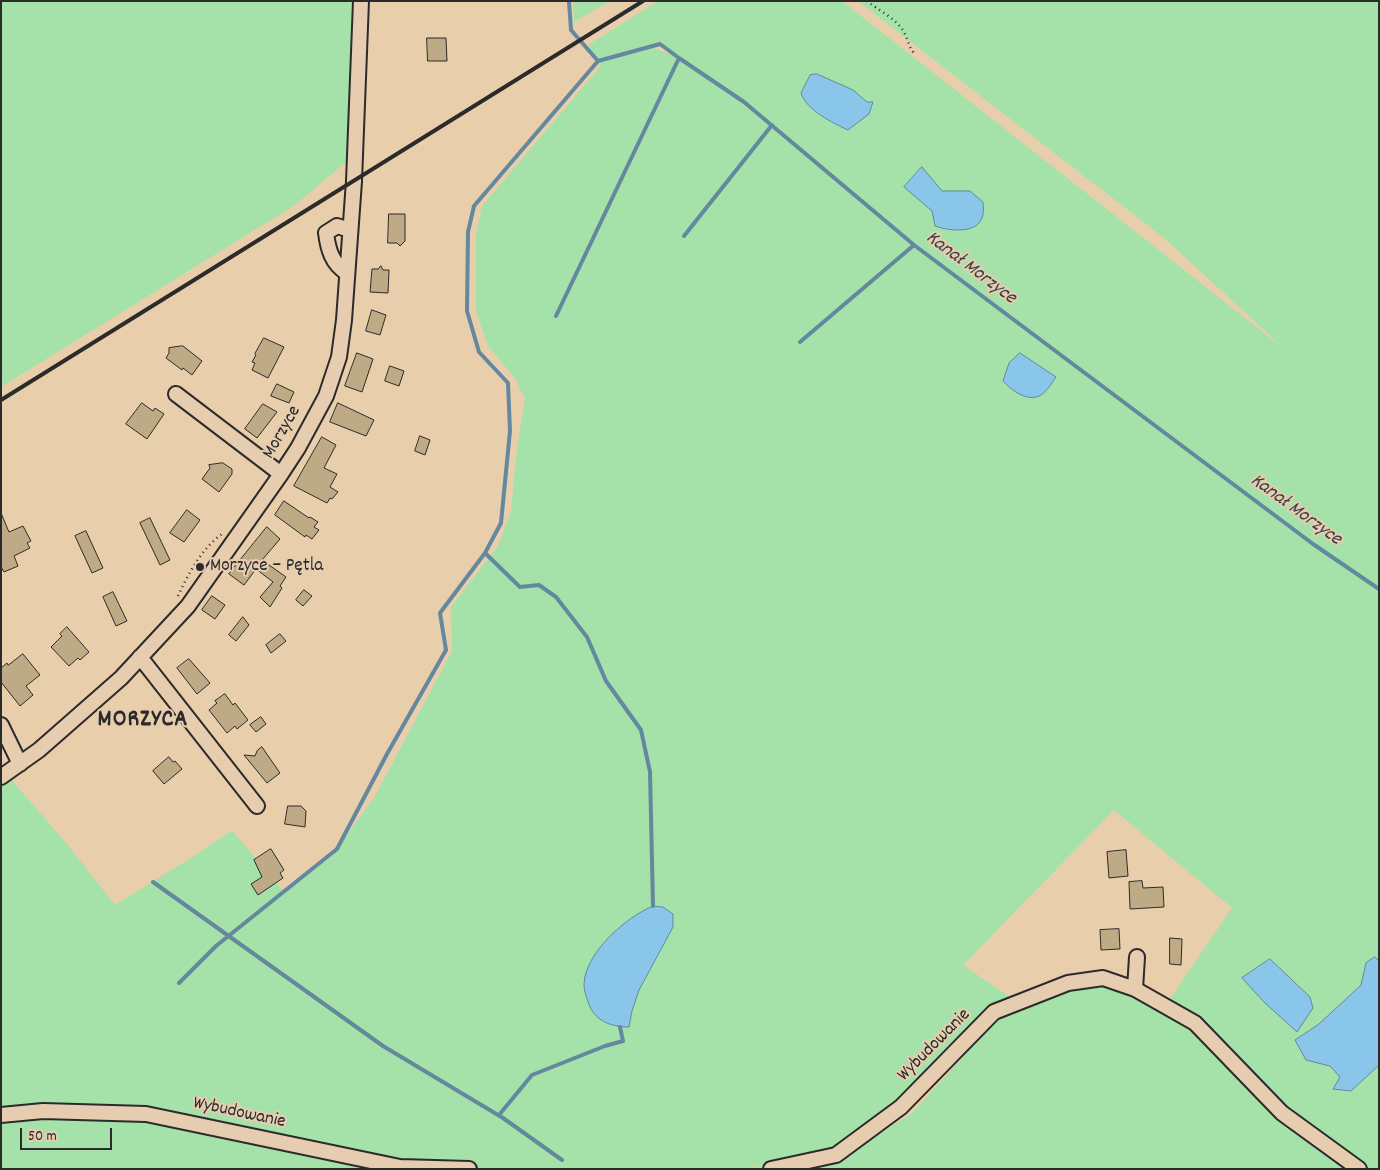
<!DOCTYPE html>
<html>
<head>
<meta charset="utf-8">
<style>
  body { margin:0 }
  #map { position:relative; width:1380px; height:1170px; overflow:hidden; background:#e9ceab; font-family:Dekko,sans-serif }
  canvas { display:block }
  .frame { position:absolute; inset:0; border:2px solid #2b2b2b; pointer-events:none }
  .scale { position:absolute; left:20px; top:1128px; width:92px; height:22px; box-sizing:border-box; border:2px solid #2b2b2b; border-top:0; padding-left:6px; font-size:15px; line-height:18px; white-space:nowrap; color:#2b2b2b; -webkit-text-stroke:4px #e7cdaf; paint-order:stroke }
</style>
</head>
<body>
<div id="map">
<canvas width="1380" height="1170"></canvas>
<div class="frame"></div>
<div class="scale">50 m</div>
</div>
<script>
const ctx = document.querySelector('canvas').getContext('2d');
ctx.lineJoin = 'round';
function fill(path, color) { ctx.fillStyle = color; ctx.fill(path, 'evenodd'); }
function strokePath(path, color, width, dash) { ctx.strokeStyle = color; ctx.lineWidth = width; ctx.lineCap = dash ? 'butt' : 'round'; ctx.setLineDash(dash || []); ctx.stroke(path); }
function label(font, color, halo, rows, align = 'center') {
  ctx.font = font + ' Dekko,sans-serif'; ctx.lineWidth = 4; ctx.setLineDash([]); ctx.textBaseline = 'middle'; ctx.strokeStyle = halo; ctx.fillStyle = color; for (const [text, x, y, turn = 0] of rows) {
    ctx.save(); ctx.translate(x, y); ctx.rotate((+turn || 0) * Math.PI / 180); ctx.textAlign = isNaN(turn) ? turn : align; if (halo) ctx.strokeText(text, 0, 0); ctx.fillText(text, 0, 0); ctx.restore();
  }
}
fill(new Path2D(`
  M1,1H356L347,161L295,205L1,387Z
  M573,1H610L574,22Z
  M658,1H842L1286,350L1164,238L858,1H1379V1169H1V784L10,778L67,844L115,905L197,854L232,830L283,891L337,849L375,796L452,651L451,607L498,546L511,511L517,448L525,399L515,378L488,346L476,311V235L482,206L600,67L588,45ZM661,44L738,97L757,114L679,58L651,47ZM1114,810L1232,908L1165,1006L1096,981L1040,992L998,1019L911,1114L859,1147L839,1153L907,1101L1010,997L963,965ZM828,1156L816,1161L743,1168Z`), '#a4e2aa');
const water = new Path2D(`
  M817,74L853,90L867,102H873L869,114L848,130C833,123 806,110 801,93L810,75Z
  M922,167L942,191H970L983,202C983,206 984,210 983,214C980,235 949,231 935,226L932,211L904,187Z
  M1020,353L1056,377C1052,383 1047,391 1041,395C1028,403 1011,390 1003,381L1009,363Z
  M653,906L663,907L673,914V927L639,990L632,1011L629,1027C613,1027 597,1022 590,1007C587,999 584,992 584,984C585,953 626,917 653,906Z
  M1375,957L1379,961V1065L1351,1091L1333,1089L1340,1077L1330,1066L1306,1060L1295,1040L1319,1024L1361,985L1366,963Z
  M1270,959L1310,997L1313,1008L1297,1032L1264,1002L1242,978Z`);
fill(water, '#8ac6ea');
strokePath(water, '#64889e', 1);
strokePath(new Path2D(`
  M569,1L571,30L598,61L660,44L679,58L744,102L914,245L1313,544L1379,589
  M684,236L772,125
  M556,316L679,58
  M800,342L914,245
  M485,553L520,587L539,585L556,597L587,637L606,681L641,730L650,772L653,906
  M153,882L383,1046L503,1118L562,1160
  M179,983L216,946L337,849L387,754L446,650L440,613L485,553L501,523L510,431L508,383L479,352L467,311L468,232L474,206L598,61
  M499,1115L532,1075L605,1046L623,1041L620,1027`), '#64889e', 4);
const building = new Path2D(`
  M427,38H446L447,61H428Z
  M389,214H405V241L400,246L397,243H388Z
  M381,266L383,270H389L388,293L370,292L372,269H378Z
  M372,310L386,315L380,335L366,331Z
  M264,338L284,347L268,378L252,370L255,363L252,362L256,355L255,354Z
  M183,346L202,361L192,375L183,368L182,370L166,358L169,353V348Z
  M357,353L373,359L362,392L345,386Z
  M390,366L404,371L399,386L385,381Z
  M277,384L294,392L289,403L271,396Z
  M142,403L153,411L155,408L164,414L147,439L126,424Z
  M338,403L374,420L366,436L330,422Z
  M263,404L277,412L257,438L245,429Z
  M420,436L430,440L425,455L415,451Z
  M322,437L336,445L324,468L337,474L330,487L338,492L332,499L330,498L327,503L294,486Z
  M223,463L232,469V474L219,492L202,479L210,468L209,465Z
  M284,501L309,518L310,517L318,522L314,527L319,530L312,539L306,535L305,537L275,515Z
  M187,510L200,520L184,542L170,533Z
  M1,513L9,532L23,526L31,541L27,543L30,548L14,556L18,566L4,572L1,567Z
  M150,518L170,560L160,565L140,523Z
  M267,527L280,539L262,560L286,577L280,586L282,588L270,607L260,597L273,582L256,569L244,585L229,574Z
  M86,531L103,568L92,573L75,536Z
  M304,590L312,596L303,606L296,600Z
  M113,592L127,621L116,626L103,597Z
  M212,596L225,605L215,619L202,610Z
  M243,617L249,625L236,641L229,635Z
  M67,627L89,652L80,660L78,658L69,666L51,647L62,636L60,634Z
  M280,634L286,641L271,653L266,645Z
  M23,654L40,675L26,686L33,695L20,706L1,682V668L7,663L8,665Z
  M189,659L210,683L197,694L177,668Z
  M225,694L233,705L235,703L248,720L237,729L235,726L227,733L209,710L217,703L215,701Z
  M261,717L266,724L256,732L250,725Z
  M262,747L280,773L267,783L244,755L255,756L257,751Z
  M169,757L173,762L175,761L182,769L164,784L153,771Z
  M288,806H301L306,811L305,827L285,824Z
  M271,849L284,870L280,873L283,878L258,895L251,884L262,877L254,860Z
  M1126,850L1128,876L1109,878L1107,852Z
  M1142,881L1143,888L1163,887L1164,907L1130,909L1129,882Z
  M1119,929L1120,949L1101,950L1100,930Z
  M1170,938L1182,939L1181,965L1170,964Z`);
fill(building, '#beaa85');
strokePath(building, '#2b2b2b', 1);
const minor = new Path2D(`
  M347,273C332,264 328,249 326,233L337,226L350,230
  M176,394L281,474
  M140,657L257,806
  M1,725L20,764
  M1,777L39,750L121,678L188,606L281,474L298,448L326,396L339,357L344,320L354,181L361,1
  M1135,989L1137,957
  M1,1115L43,1111L146,1114L400,1167L469,1169
  M771,1169L836,1155L901,1107L994,1012L1068,983L1103,978L1135,989L1195,1023L1282,1113L1359,1169`);
strokePath(minor, '#2b2b2b', 18);
strokePath(new Path2D(`
  M867,1C878,10 897,19 904,32C908,39 908,46 914,53
  M178,596C189,573 201,549 222,534`), '#2b2b2b', 2.5, [1, 4]);
strokePath(minor, '#e7cdaf', 14);
strokePath(new Path2D(`
  M1,400L643,1`), '#2b2b2b', 4);
for (const [x, y, r, color] of [
  [200,567,5,"#2b2b2b"]
]) { const dot = new Path2D(); dot.arc(x, y, r, 0, 2 * Math.PI); ctx.fillStyle = color; ctx.fill(dot); strokePath(dot, '#e7cdaf', 2); }
label('19px', '#2b2b2b', '#e7cdaf', [
  ["Morzyce",283,433,-60],
  ["Wybudowanie",935,1046,-45],
  ["Wybudowanie",239,1114,12]
]);
label('19px', '#2b2b2b', '#e7cdaf', [
  ["Morzyce – Pętla",210,567]
], 'left');
label('italic 20px', '#394248', '#e7cdaf', [
  ["Kanał Morzyce",970,269,37],
  ["Kanał Morzyce",1295,511,36]
]);
ctx.letterSpacing = '1px';
label('bold 24px', '#2b2b2b', '#e7cdaf', [
  ["MORZYCA",143,722]
]);
ctx.letterSpacing = '0px';
</script>
</body>
</html>
